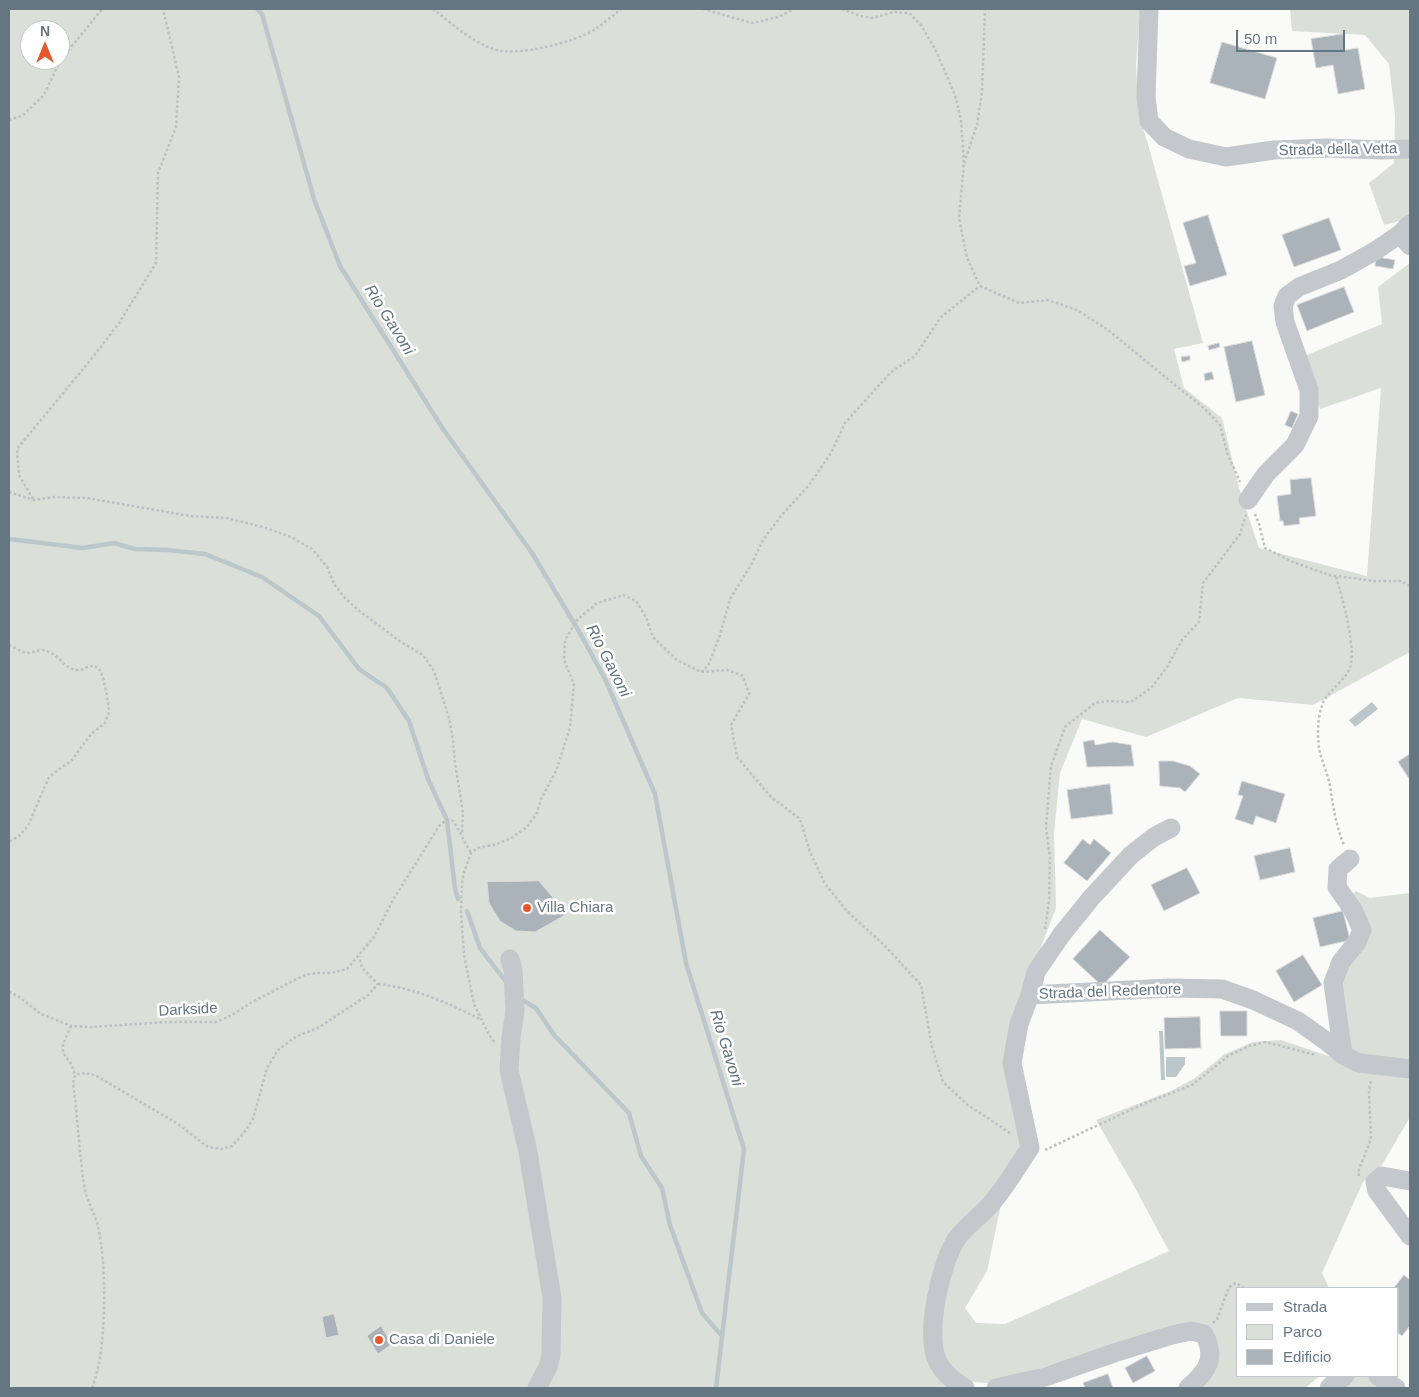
<!DOCTYPE html>
<html>
<head>
<meta charset="utf-8">
<style>
  body { margin:0 }
  #map { position:relative; width:1419px; height:1397px; overflow:hidden; background:#fafaf8; font-family:Helvetica,sans-serif }
  canvas { display:block }
  .frame { position:absolute; inset:0; border:10px solid #657683; pointer-events:none }
  .legend { position:absolute; left:1236px; top:1287px; width:162px; height:90px; box-sizing:border-box; background:#fff; border:1px solid #c1c8cd; margin:0; padding:6px 9px; list-style:none; font-size:15px; color:#657683 }
  .legend li { display:flex; align-items:center; gap:10px; height:25px }
  .legend b { width:25px; border:1px solid #c1c8cd }
  .north { position:absolute; left:20px; top:20px; width:50px; height:50px; box-sizing:border-box; background:#fff; border:1px solid #c1c8cd; border-radius:50%; rotate:0deg; font-size:14px; font-weight:700; line-height:20px; text-align:center; color:#657683 }
  .north::after { content:''; display:block; margin:auto; width:18px; height:22px; background:#e4572e; clip-path:polygon(50% 0,100% 100%,50% 72%,0 100%) }
  .scale { position:absolute; left:1236px; top:30px; width:109px; height:22px; box-sizing:border-box; border:2px solid #657683; border-top:0; padding-left:6px; font-size:15px; line-height:18px; white-space:nowrap; color:#657683; -webkit-text-stroke:4px #fff; paint-order:stroke }
</style>
</head>
<body>
<div id="map">
<canvas width="1419" height="1397"></canvas>
<div class="frame"></div>
<ul class="legend">
<li><b style="height:6px;background:#c3c8cc"></b>Strada</li>
<li><b style="height:14px;background:#dadfd7"></b>Parco</li>
<li><b style="height:14px;background:#aab3b9"></b>Edificio</li>
</ul>
<div class="north">N</div>
<div class="scale">50 m</div>
</div>
<script>
const ctx = document.querySelector('canvas').getContext('2d');
ctx.lineJoin = 'round';
function fill(path, color) { ctx.fillStyle = color; ctx.fill(path, 'evenodd'); }
function strokePath(path, color, width, dash) { ctx.strokeStyle = color; ctx.lineWidth = width; ctx.lineCap = dash ? 'butt' : 'round'; ctx.setLineDash(dash || []); ctx.stroke(path); }
function label(font, color, halo, rows, align = 'center') {
  ctx.font = font + ' Helvetica,sans-serif'; ctx.lineWidth = 5; ctx.setLineDash([]); ctx.textBaseline = 'middle'; ctx.strokeStyle = halo; ctx.fillStyle = color; for (const [text, x, y, turn = 0] of rows) {
    ctx.save(); ctx.translate(x, y); ctx.rotate((+turn || 0) * Math.PI / 180); ctx.textAlign = isNaN(turn) ? turn : align; if (halo) ctx.strokeText(text, 0, 0); ctx.fillText(text, 0, 0); ctx.restore();
  }
}
fill(new Path2D(`
  M9,9H1140L1136,65L1139,116L1148,144L1203,343L1174,349L1184,388L1222,418L1239,488L1259,548L1367,576L1381,388L1320,409L1302,357L1382,324L1378,287L1410,263V652L1313,705L1238,698L1146,737L1082,719L1060,773L1054,833L1056,908L1019,1004L1022,1133L1020,1150L1001,1205L987,1271L965,1308L976,1323L1005,1324L1169,1251L1133,1184L1096,1120L1171,1091L1195,1078L1225,1054L1253,1042L1281,1040L1328,1056L1339,1057L1346,1048L1339,985L1362,943L1349,897L1356,891L1370,898L1410,893V1117L1382,1165L1363,1182L1322,1273L1329,1288H1238V1376H1320L1305,1388H1199L1216,1340L1119,1343L1019,1375L988,1383L972,1382L971,1388H9ZM30,30H60V60H30Z
  M1290,9H1410V225L1408,219L1384,225L1369,183L1394,163L1395,116L1389,64L1365,35L1292,31Z
  M1356,1376L1373,1377L1390,1388H1333L1340,1381Z`), '#dadfd7');
fill(new Path2D(`
  M1372,702L1378,709L1355,727L1349,720Z
  M1159,1031H1163L1165,1080H1161Z
  M1166,1057H1185V1064L1176,1077H1166Z`), '#bbc7cb');
strokePath(new Path2D(`
  M257,9L262,14L314,199L340,266L443,429L532,553L580,633L605,679L655,794L686,963L744,1149L716,1388
  M9,539L83,548L114,543L135,549L168,550L205,554L262,577L319,616L359,669L387,688L409,721L428,779L447,820L455,889L458,899
  M467,911L480,948L507,983
  M520,999L536,1008L554,1035L629,1113L641,1156L662,1188L670,1225L702,1313L722,1336`), '#bbc7cb', 4.5);
const building = new Path2D(`
  M1343,34L1345,50L1358,48L1365,89L1338,94L1333,65L1316,68L1311,39Z
  M1222,42L1277,58L1265,99L1210,83Z
  M1208,215L1227,275L1190,286L1184,266L1196,263L1183,223Z
  M1329,218L1341,250L1294,267L1282,235Z
  M1377,257L1395,260L1393,269L1375,266Z
  M1344,287L1354,312L1307,331L1297,305Z
  M1252,341L1265,395L1236,402L1224,347Z
  M1219,343L1220,347L1209,350L1208,346Z
  M1190,356V360L1182,362L1181,357Z
  M1212,372L1214,379L1205,381L1204,374Z
  M1291,411L1298,414L1292,428L1285,425Z
  M1311,478L1316,516L1299,518L1300,524L1284,526L1283,521H1280L1277,496L1291,494L1290,480Z
  M1094,740L1095,745L1113,742L1131,745L1134,766L1087,767L1083,742Z
  M1410,754V780L1398,762Z
  M1159,761H1173L1190,766L1200,774L1185,792L1180,788L1160,786Z
  M1242,781L1285,794L1276,823L1256,816L1253,825L1235,819L1243,796L1238,795Z
  M1110,784L1113,814L1071,819L1067,790Z
  M1083,839L1090,845L1094,839L1111,853L1087,881L1064,863Z
  M1290,848L1295,872L1260,880L1254,856Z
  M1187,868L1200,893L1164,911L1151,885Z
  M539,881L567,914L535,932L516,931L500,921L489,903L487,882Z
  M1343,911L1350,940L1320,947L1313,918Z
  M1100,930L1130,957L1102,986L1073,959Z
  M1303,955L1322,985L1294,1002L1276,971Z
  M1220,1011H1247V1036H1221Z
  M1200,1017L1201,1048L1165,1049L1164,1018Z
  M1404,1275L1410,1280V1326L1402,1336L1398,1333V1288H1394Z
  M334,1314L339,1335L326,1338L322,1317Z
  M381,1326L392,1344L378,1354L367,1336Z
  M1147,1356L1155,1371L1133,1383L1125,1368Z
  M1108,1374L1113,1388H1085L1083,1383Z`);
fill(building, '#aab3b9');
strokePath(building, '#dcdcda', 1);
strokePath(new Path2D(`
  M433,9C453,24 472,43 497,50C519,56 575,42 594,30C603,24 612,16 621,9
  M703,9L752,23L778,17L794,9
  M842,9L860,16L873,18L893,12L909,13L921,25L936,51L955,95L961,120L964,164L959,218L967,258L980,286L1019,303L1048,300L1077,310L1108,330L1180,389L1204,408L1220,425L1228,455L1240,482
  M9,120L22,116L44,95L60,61L102,9
  M964,163L977,125L982,92L985,9
  M9,492L34,500L54,497L87,498L190,516L226,518L263,527L291,537L312,549L327,567L334,584L344,597L358,610L401,642L423,655L434,671L449,718L453,740L455,763L463,813L462,833
  M33,499L19,475L17,449L93,357L119,323L156,263L158,173L176,127L179,77L163,9
  M1255,514L1259,524L1265,548L1293,562L1329,575L1374,581H1401L1410,586
  M1336,577C1342,596 1358,653 1349,670C1343,682 1326,694 1323,703C1317,717 1317,739 1320,753C1323,764 1328,775 1330,786C1333,806 1336,826 1344,845
  M9,645C14,647 21,652 27,653C36,653 40,647 49,652C61,657 64,669 77,670C86,671 88,662 99,668L104,681L108,701L109,712L105,723L91,734L72,760L49,777L28,826L19,836L9,842
  M701,672L708,666L720,635L730,599L751,565L763,540L781,516L809,485L831,453L845,423L891,372L915,356L941,317L980,286
  M1045,929L1049,901L1050,858L1046,827L1051,766L1065,727L1095,703L1106,701L1131,702L1151,688L1167,667L1182,640L1199,622L1203,583L1240,534L1246,515
  M378,984C415,988 448,1003 480,1019
  M9,992L18,996L41,1014L71,1026L92,1027L167,1022H216L232,1015L252,1002L305,975L317,973H331L347,969L374,937L393,900L434,834L439,826L447,820L453,821C460,831 464,842 471,853
  M71,1026L63,1044V1053L72,1065L75,1075
  M494,1042L488,1033L474,1004L464,955L461,913L462,883L464,872L471,853L478,848L497,844L513,837L527,827L537,813L541,799L556,771L570,728L574,684L564,660L565,640L577,620L597,603L624,595L636,601L646,617L653,637L677,660L701,672L727,670L743,676L749,694L731,725L737,757L771,797L800,819L810,852L825,884L847,911L886,947L921,985L932,1047L943,1082L968,1105L1010,1133
  M1045,1150L1143,1104L1192,1085L1228,1056L1249,1046L1266,1042L1316,1055
  M1359,1176L1358,1172L1371,1139L1369,1091L1371,1080
  M1213,1323L1217,1319L1229,1287L1236,1283L1244,1288
  M92,1388C107,1352 107,1265 98,1226C95,1215 89,1205 86,1193C82,1180 82,1165 80,1152C78,1129 76,1106 73,1083L75,1075L85,1073L95,1075L178,1124L208,1147L221,1149L232,1146L244,1133L253,1119L267,1068L278,1050L297,1036L318,1028L368,995L378,984L362,968L359,956`), '#bbbfc2', 2.5, [2.5, 2.5]);
strokePath(new Path2D(`
  M1149,9L1146,97L1149,121L1164,137L1189,149L1226,157L1274,150L1326,148L1382,150L1410,149
  M1410,224L1400,234L1410,246
  M1248,500L1266,474L1295,445L1309,416V390L1285,322L1283,306L1287,296L1299,287L1341,270L1375,251L1400,234
  M510,959L513,970L515,1011L511,1037L509,1070L528,1152L552,1298L551,1355L548,1367L537,1388
  M1030,995L1169,988L1222,989L1253,1000L1298,1021L1326,1041L1343,1055L1359,1063L1410,1069
  M1343,1055L1333,983L1341,962L1357,942L1362,930L1353,910L1337,887L1338,869L1350,859
  M1410,1181L1382,1176L1375,1182L1377,1191L1410,1236
  M1378,1376L1396,1388
  M965,1388C954,1381 944,1374 938,1362C924,1335 941,1260 958,1237C968,1225 980,1216 991,1204C1006,1187 1017,1167 1030,1148L1012,1063L1019,1024L1030,995L1036,972L1062,934L1092,897L1131,855L1154,837L1171,828
  M996,1388L1045,1377L1114,1353L1172,1335L1191,1331L1204,1334C1217,1358 1207,1372 1188,1388
  M1329,1388L1333,1384L1345,1376`), '#c3c8cc', 19);
for (const [x, y, r, color] of [
  [527,908,5,"#e4572e"],
  [379,1340,5,"#e4572e"]
]) { const dot = new Path2D(); dot.arc(x, y, r, 0, 2 * Math.PI); ctx.fillStyle = color; ctx.fill(dot); strokePath(dot, '#fff', 2); }
label('15px', '#657683', '#fff', [
  ["Strada della Vetta",1338,150,-1],
  ["Strada del Redentore",1110,992,-2],
  ["Darkside",188,1010,-3]
]);
label('15px', '#657683', '#fff', [
  ["Villa Chiara",537,908],
  ["Casa di Daniele",389,1340]
], 'left');
label('italic 16px', '#60757c', '#fff', [
  ["Rio Gavoni",389,320,58],
  ["Rio Gavoni",608,661,63],
  ["Rio Gavoni",726,1048,73]
]);
</script>
</body>
</html>
